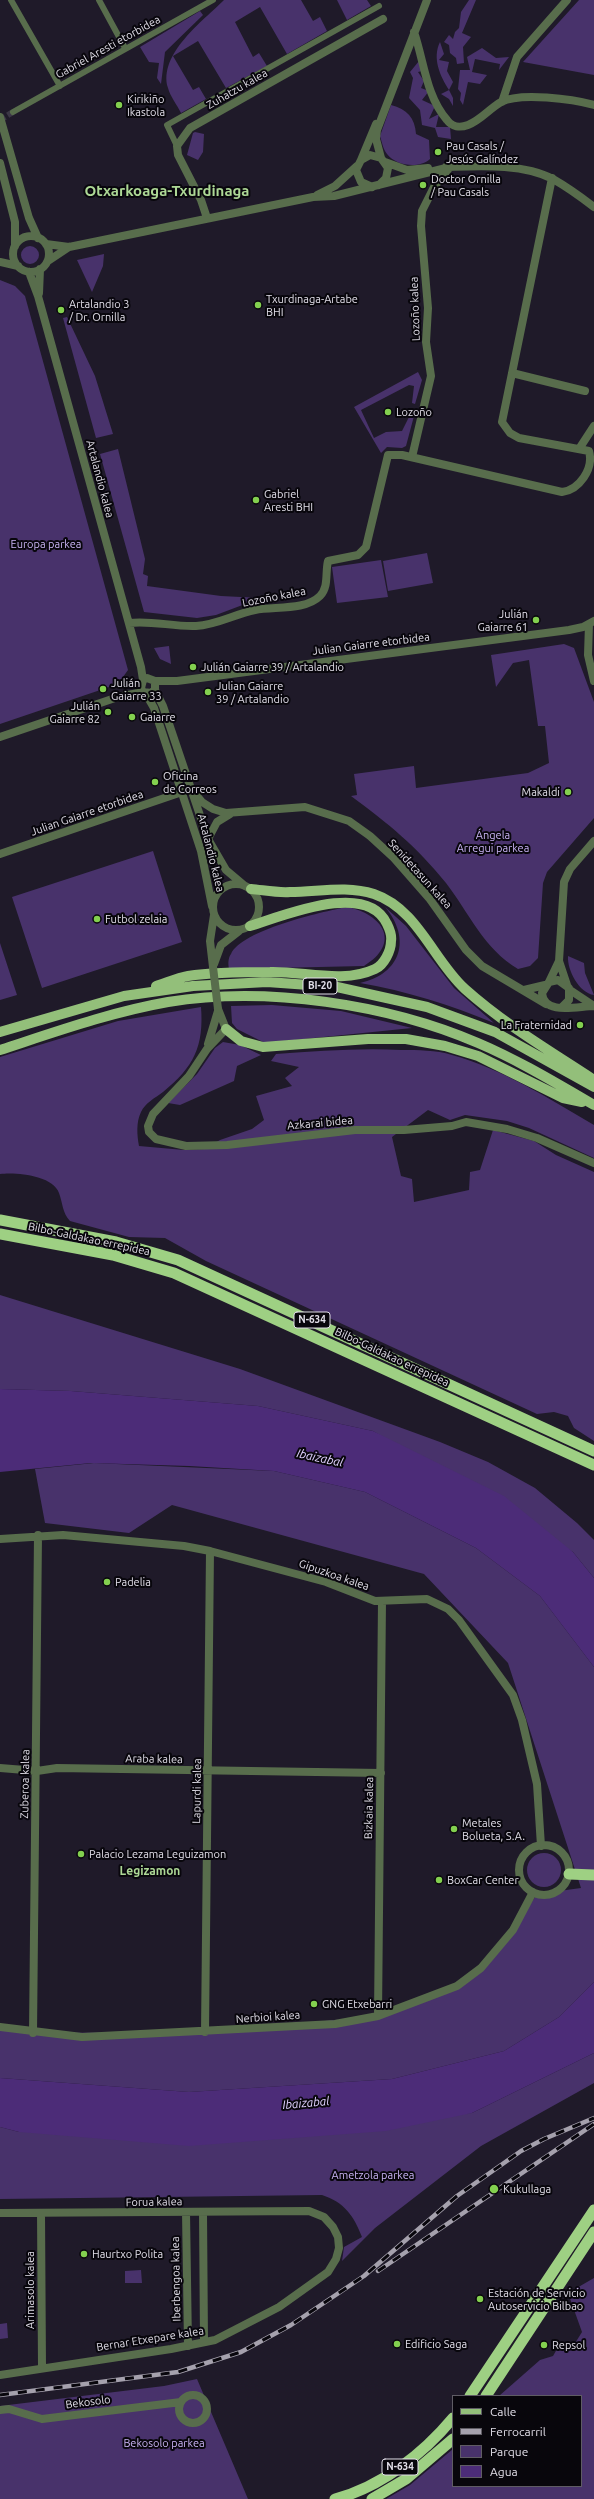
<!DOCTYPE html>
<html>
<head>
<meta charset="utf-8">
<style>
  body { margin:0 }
  #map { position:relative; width:594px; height:2499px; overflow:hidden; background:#1f1a29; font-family:Ubuntu,sans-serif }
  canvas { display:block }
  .legend { position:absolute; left:452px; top:2395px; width:130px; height:92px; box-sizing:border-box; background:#08060c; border:1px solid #5f5c64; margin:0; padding:5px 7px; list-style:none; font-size:12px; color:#e1dee8 }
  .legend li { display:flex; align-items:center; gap:8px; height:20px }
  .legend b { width:20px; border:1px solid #5f5c64 }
</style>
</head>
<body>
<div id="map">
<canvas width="594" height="2499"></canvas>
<ul class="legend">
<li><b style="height:5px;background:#93bf7a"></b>Calle</li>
<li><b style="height:5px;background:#a5a1ad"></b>Ferrocarril</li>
<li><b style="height:11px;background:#48326b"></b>Parque</li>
<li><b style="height:11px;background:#4c2c78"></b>Agua</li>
</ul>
</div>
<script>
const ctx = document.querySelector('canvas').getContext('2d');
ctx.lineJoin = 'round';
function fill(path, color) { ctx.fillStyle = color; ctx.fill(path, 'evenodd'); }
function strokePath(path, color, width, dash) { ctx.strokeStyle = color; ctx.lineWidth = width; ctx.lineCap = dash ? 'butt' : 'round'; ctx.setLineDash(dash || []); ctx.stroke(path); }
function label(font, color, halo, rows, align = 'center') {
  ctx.font = font + ' Ubuntu,sans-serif'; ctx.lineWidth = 4; ctx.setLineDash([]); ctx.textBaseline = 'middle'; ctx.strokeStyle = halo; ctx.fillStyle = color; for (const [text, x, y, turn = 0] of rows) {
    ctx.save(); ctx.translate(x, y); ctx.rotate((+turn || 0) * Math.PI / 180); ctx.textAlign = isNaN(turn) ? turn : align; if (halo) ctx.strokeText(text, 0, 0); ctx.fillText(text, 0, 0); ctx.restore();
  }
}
fill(new Path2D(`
  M224,0H301L313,21L320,17L327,31L287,54L260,7L235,22L253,57L259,53L267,66L226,88L198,41L173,56L193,90L199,87L206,99L181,113C177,105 170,96 168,88C158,54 203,21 224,0Z
  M337,0H367L371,6L347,20Z
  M469,0H476L462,33L471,37L463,47L464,63L457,64L456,58L450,53L449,45L444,42L449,35L453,39L455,32L459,28L461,12Z
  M579,0H594V75L523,62Z
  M200,11L203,15L165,52L161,84L157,78L159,63L149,62L140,47Z
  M440,42L444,54L439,60L449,62L447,71L453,82L449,90L453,98V106L449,99L441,94L449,90C440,76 432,58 440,42Z
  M482,48L496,58L509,57L499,70L500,64L475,59L472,72L487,75L480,84L468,82L463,105L460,100L461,93L458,89L460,70H470L467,57Z
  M419,61L422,71L418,72L424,81L421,88L429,91L422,100L435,106L429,119L439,114L436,127H450L451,139L438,137L435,128L422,125L420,110L409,98L413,78L410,72Z
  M391,105C407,109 415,118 416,134L429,140L430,159C419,169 396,166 387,154C383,149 382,142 380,136Z
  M195,132L204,134L203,152L198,160L187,155L193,133Z
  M21 255a9 9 0 1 1 18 0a9 9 0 1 1-18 0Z
  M104,254L103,266L92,292L77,260Z
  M0,280L15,286L25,296L128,670L118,684L0,724Z
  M67,317L95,376L113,434L96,438L63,318Z
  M418,372L422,380L415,404L412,403L414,386L409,385L361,410L374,438L386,432L402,431L410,415L414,416L406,446L402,448L387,447L381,453L354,407Z
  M118,449L145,559L143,574L148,576L147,586L221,596L261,598L216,615L197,618L144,612L100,454Z
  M427,553L433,583L388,591L383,561Z
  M381,560L388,597L337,603L332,567Z
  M564,644L574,648L594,702V818L547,872L543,883L538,958L530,966L518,969C484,949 469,913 446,883C416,846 389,824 351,796L357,795L354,774L414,766L416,788L528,773L549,763L545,726H538L529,660L513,663L496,687L491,655Z
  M169,646L171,664L160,659L154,648Z
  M153,851L182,942L42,988L12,897Z
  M347,907C383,914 402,943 364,966L229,969C228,964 228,958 231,954C242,930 321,912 347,907Z
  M385,907L406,926L454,988L494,1023C451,1005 406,991 360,983C401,974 412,939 385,907Z
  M0,943L17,995L0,1000Z
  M568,956L584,963L585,973L594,995C579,993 567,970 568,956Z
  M272,1005L341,1011L412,1028L265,1043L237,1029L232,1023L231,1006Z
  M201,1007C204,1046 194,1067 163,1092C155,1098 145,1103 141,1112C136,1122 137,1135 139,1146L184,1150L204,1149L220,1140L252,1129L264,1120L256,1096L292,1086L285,1078L299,1067L271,1061L276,1054C318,1051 359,1048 401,1050C418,1050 436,1050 452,1055C503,1069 549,1099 594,1125V1158L529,1128L507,1121L465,1115L450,1120L428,1110L392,1137L401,1176L412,1179L414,1202L469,1190L470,1172L480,1170L493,1130L534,1141L556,1155L594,1172V1441L574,1428L568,1416L554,1412L537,1414L206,1261L165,1238L129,1237L70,1221C62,1212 63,1204 59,1193C53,1175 15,1172 0,1174V1057L118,1021Z
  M223,1042L240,1045L261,1055L237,1066L234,1081L180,1105L168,1103L197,1074L215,1048Z
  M0,1295L240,1369L440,1442L488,1462L535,1488L577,1523L594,1540V1578L573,1552L373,1431L258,1406L71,1391L0,1389Z
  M94,1463L274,1471L365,1492L476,1548L540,1596L594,1667V1982L559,2017L504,2051L392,2079L189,2092L0,2078V2027L33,2033L205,2032L378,2016L457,1986L481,1968L513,1930L537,1894L581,1888L508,1663L424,1574L172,1505L129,1533L45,1523L35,1469Z
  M527 1870a17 17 0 1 1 34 0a17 17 0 1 1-34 0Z
  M594,2053V2083L481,2146L375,2228L342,2261L344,2247L362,2237C354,2216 344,2202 322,2195L0,2199V2127L19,2132L472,2113Z
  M141,2270L142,2283H125V2271Z
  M594,2278V2499H386L410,2485L453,2449V2486H581V2396H499L540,2360L553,2356L561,2342L572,2348L582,2332L568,2293Z
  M7,2323L8,2338L0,2339V2324Z
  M197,2379L248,2499H0V2406L164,2386Z`), '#48326b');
fill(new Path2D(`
  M0,1389L71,1391L258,1406L373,1431L504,1496L573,1552L594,1578V1667L540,1596L476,1548L365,1492L274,1471L189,1466L91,1463L0,1472Z
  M594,1982V2053L472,2113L386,2131L189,2146L19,2132L0,2127V2078L189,2092L392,2079L504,2051L559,2017Z`), '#4c2c78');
strokePath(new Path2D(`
  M0,120L13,112`), '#3c3746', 6, [6, 3]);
strokePath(new Path2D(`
  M11,0L60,86
  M99,0L125,48
  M13,112L213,0
  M177,146L167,125L379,6`), '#586d4c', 6);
strokePath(new Path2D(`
  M414,32C424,61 426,96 447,120C452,127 460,128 468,125C481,120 489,109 501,102C520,92 573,99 594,105
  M502,102L517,57L567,0
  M0,117L29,218L38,238
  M381,158L376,139L377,130L427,0
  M361,160L376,124
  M385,162L407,170L428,168
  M0,163L15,222V246
  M446,167C478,166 523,163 553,179C567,187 581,197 594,207
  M372,187L361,182L356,170L361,160L370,155L381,158L388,168L386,178L379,185
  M317,195L335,186L357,166
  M207,218L201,200L178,155L177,146L190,128L383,19
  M13 254a18 18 0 1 1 36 0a18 18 0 1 1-36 0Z
  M46,244L69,247L313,197L334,196L450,167
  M48,261L69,247
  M0,262L18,266
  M29,272L38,296L141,667L143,680L141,688L143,692L151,693L155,690V681
  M39,293L40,269
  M512,373L585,391
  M579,449L594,426
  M412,457L431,376L426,342L428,308L421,226L422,211L434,187L450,167
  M129,623C151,620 173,627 196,626C217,625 235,614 255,610C274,606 305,611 320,596C329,587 325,573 328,561L358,555L366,547L388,455H402L562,492C579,490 594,469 589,451L519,438L510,433L502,422L552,178
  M589,624L588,655L594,681
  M143,680L147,678L155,681H177L569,630L583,627L594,621
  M155,690L163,706L208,839L226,870L245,886
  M146,694L154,708L201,851L212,906
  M0,737L118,697L143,692
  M192,790L202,802L213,809L226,813L305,807L349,821L370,836L394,858L429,898L466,950L482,966L546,1004
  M208,839L217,822L230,814
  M0,854L182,792
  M213 907a23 23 0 1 1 46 0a23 23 0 1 1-46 0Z
  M214,964L221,945L239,931
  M213,967L210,941L214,915
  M549,982L559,961
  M567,985L559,961L564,882L570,869L594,841
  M524,990L545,985
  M570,990L594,1006
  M562,1007L569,1000V988L558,980L549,982L542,993C544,1016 578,1006 594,1006
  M218,1009L226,1029L207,1049L189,1076L153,1114L148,1126L149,1132L156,1139L186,1146L227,1145L355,1130H404L452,1126L466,1122L507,1129L537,1138L594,1163
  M208,1044L218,1011
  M0,1539L63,1535L184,1546L210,1551L326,1582L375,1601L427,1599L448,1609L459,1620L513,1695L522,1720L537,1784L541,1846
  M0,1768L37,1771L57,1768L381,1773
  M519 1870a25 25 0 1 1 50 0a25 25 0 1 1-50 0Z
  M378,2016L382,1601
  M0,2027L82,2037L335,2024L378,2016L457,1986L481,1968L513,1930L533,1892
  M205,2032L210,1551
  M33,2033L38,1535
  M186,2212L188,2346
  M203,2212L204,2342
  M0,2213L309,2211L324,2217L333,2227L338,2237L339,2248L336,2259L328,2272L279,2307L215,2340L171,2349L0,2375
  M41,2213L42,2367
  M179 2409a14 14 0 1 1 28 0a14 14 0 1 1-28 0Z
  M0,2410L9,2409L42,2419L181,2402`), '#586d4c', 8);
strokePath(new Path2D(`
  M251,889C263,890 277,893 290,892C318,892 346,885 374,894C418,909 433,960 465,989C504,1024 550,1051 594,1080
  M156,986C166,983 177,978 188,976C214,972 244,972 270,972C304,971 343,984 375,969C384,965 391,951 391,941C392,935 390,930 387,924C367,880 283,916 250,926
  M226,1029L241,1041L263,1047L368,1039H406L445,1046L478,1056L563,1098L582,1102
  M0,1032L124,996L193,986L267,982L337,987L427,1007L495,1032L594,1087
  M0,1050C55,1032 111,1012 168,1002C267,986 387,1004 478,1043C518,1060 556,1083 594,1105`), '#93bf7a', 10);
strokePath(new Path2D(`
  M0,1220L116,1242L178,1260L594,1451
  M0,1234L113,1255L174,1273L594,1465
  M569,1874L594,1875
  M470,2396L594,2210
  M486,2396L594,2232
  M335,2499C381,2487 423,2454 453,2418
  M372,2499L406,2479L453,2439`), '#9ed083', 11);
const rail = new Path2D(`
  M378,2271L594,2124
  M0,2395L178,2372L241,2352L291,2325L364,2276L457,2196L521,2151L544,2139L594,2118`);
strokePath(rail, '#a5a1ad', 4.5);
strokePath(rail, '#08060c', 3, [9]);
strokePath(new Path2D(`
  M213,967L218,1009`), '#586d4c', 8);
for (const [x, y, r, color] of [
  [119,105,4,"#83d04f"],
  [438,152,4,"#83d04f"],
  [423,185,4,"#83d04f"],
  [258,305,4,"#83d04f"],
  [61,310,4,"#83d04f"],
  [388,412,4,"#83d04f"],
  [256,500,4,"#83d04f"],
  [536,620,4,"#83d04f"],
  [193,667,4,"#83d04f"],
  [103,689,4,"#83d04f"],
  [208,692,4,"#83d04f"],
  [108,712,4,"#83d04f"],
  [132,717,4,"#83d04f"],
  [155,782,4,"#83d04f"],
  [568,792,4,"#83d04f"],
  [97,919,4,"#83d04f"],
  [580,1025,4,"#83d04f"],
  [107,1582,4,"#83d04f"],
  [454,1829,4,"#83d04f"],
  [81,1854,4,"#83d04f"],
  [439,1880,4,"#83d04f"],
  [314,2004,4,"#83d04f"],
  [494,2189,5,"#83d04f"],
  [84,2254,4,"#83d04f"],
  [480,2299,4,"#83d04f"],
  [397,2344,4,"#83d04f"],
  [544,2345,4,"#83d04f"]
]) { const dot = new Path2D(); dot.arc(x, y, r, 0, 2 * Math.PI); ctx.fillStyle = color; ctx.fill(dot); strokePath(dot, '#08060c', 1.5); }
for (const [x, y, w] of [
  [320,986,34],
  [312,1320,36],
  [400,2467,36]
]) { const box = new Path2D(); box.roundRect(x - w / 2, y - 8, w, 16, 3); ctx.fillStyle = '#08060c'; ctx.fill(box); strokePath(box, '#e1dee8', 1); }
label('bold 10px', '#e1dee8', null, [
  ["BI-20",320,986],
  ["N-634",312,1320],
  ["N-634",400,2467]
]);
label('11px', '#e1dee8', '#08060c', [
  ["Gabriel Aresti etorbidea",108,47,-29],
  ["Zuhatzu kalea",237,89,-30],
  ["Lozoño kalea",415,309,-92],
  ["Artalandio kalea",100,479,75],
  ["Lozoño kalea",274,597,-11],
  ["Julian Gaiarre etorbidea",371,644,-7],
  ["Julian Gaiarre etorbidea",87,813,-19],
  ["Artalandio kalea",211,853,76],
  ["Senidetasun kalea",420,874,48],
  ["Azkarai bidea",320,1123,-5],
  ["Bilbo-Galdakao errepidea",89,1239,12],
  ["Bilbo-Galdakao errepidea",392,1357,25],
  ["Gipuzkoa kalea",334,1575,19],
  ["Araba kalea",154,1759,1],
  ["Zuberoa kalea",25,1784,-89],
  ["Lapurdi kalea",197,1791,-89],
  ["Bizkaia kalea",369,1808,-89],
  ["Nerbioi kalea",268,2017,-4],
  ["Forua kalea",154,2202,-1],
  ["Iberbengoa kalea",176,2279,-91],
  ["Arimasolo kalea",30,2290,-90],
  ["Bernar Etxepare kalea",150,2339,-9],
  ["Bekosolo",88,2402,-7]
]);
label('11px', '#e1dee8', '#08060c', [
  ["Kirikiño",127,99],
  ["Ikastola",127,112],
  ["Pau Casals /",446,146],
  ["Jesús Galíndez",446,159],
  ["Doctor Ornilla",431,179],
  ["/ Pau Casals",431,192],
  ["Txurdinaga-Artabe",266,299],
  ["BHI",266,312],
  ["Artalandio 3",69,304],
  ["/ Dr. Ornilla",69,317],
  ["Lozoño",396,412],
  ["Gabriel",264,494],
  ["Aresti BHI",264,507],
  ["Julián",528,614,"right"],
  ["Gaiarre 61",528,627,"right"],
  ["Julián Gaiarre 39 / Artalandio",201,667],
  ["Julián",111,683],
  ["Gaiarre 33",111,696],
  ["Julian Gaiarre",216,686],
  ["39 / Artalandio",216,699],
  ["Julián",100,706,"right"],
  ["Gaiarre 82",100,719,"right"],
  ["Gaiarre",140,717],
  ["Oficina",163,776],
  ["de Correos",163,789],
  ["Makaldi",560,792,"right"],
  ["Futbol zelaia",105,919],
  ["La Fraternidad",572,1025,"right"],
  ["Padelia",115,1582],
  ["Metales",462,1823],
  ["Bolueta, S.A.",462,1836],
  ["Palacio Lezama Leguizamon",89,1854],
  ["BoxCar Center",447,1880],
  ["GNG Etxebarri",322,2004],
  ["Kukullaga",503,2189],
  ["Haurtxo Polita",92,2254],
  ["Estación de Servicio",488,2293],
  ["Autoservicio Bilbao",488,2306],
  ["Edificio Saga",405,2344],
  ["Repsol",552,2345]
], 'left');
label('11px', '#c9b3f4', '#08060c', [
  ["Europa parkea",46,544],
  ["Ángela",493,835],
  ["Arregui parkea",493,848],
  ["Ametzola parkea",373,2175],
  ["Bekosolo parkea",164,2443]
]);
label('italic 12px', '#e1d2ff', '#08060c', [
  ["Ibaizabal",320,1458,12],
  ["Ibaizabal",306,2103,-5]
]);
label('bold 12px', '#add896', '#08060c', [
  ["Legizamon",150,1871]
]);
label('bold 15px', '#add896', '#08060c', [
  ["Otxarkoaga-Txurdinaga",167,191]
]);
</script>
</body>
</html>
